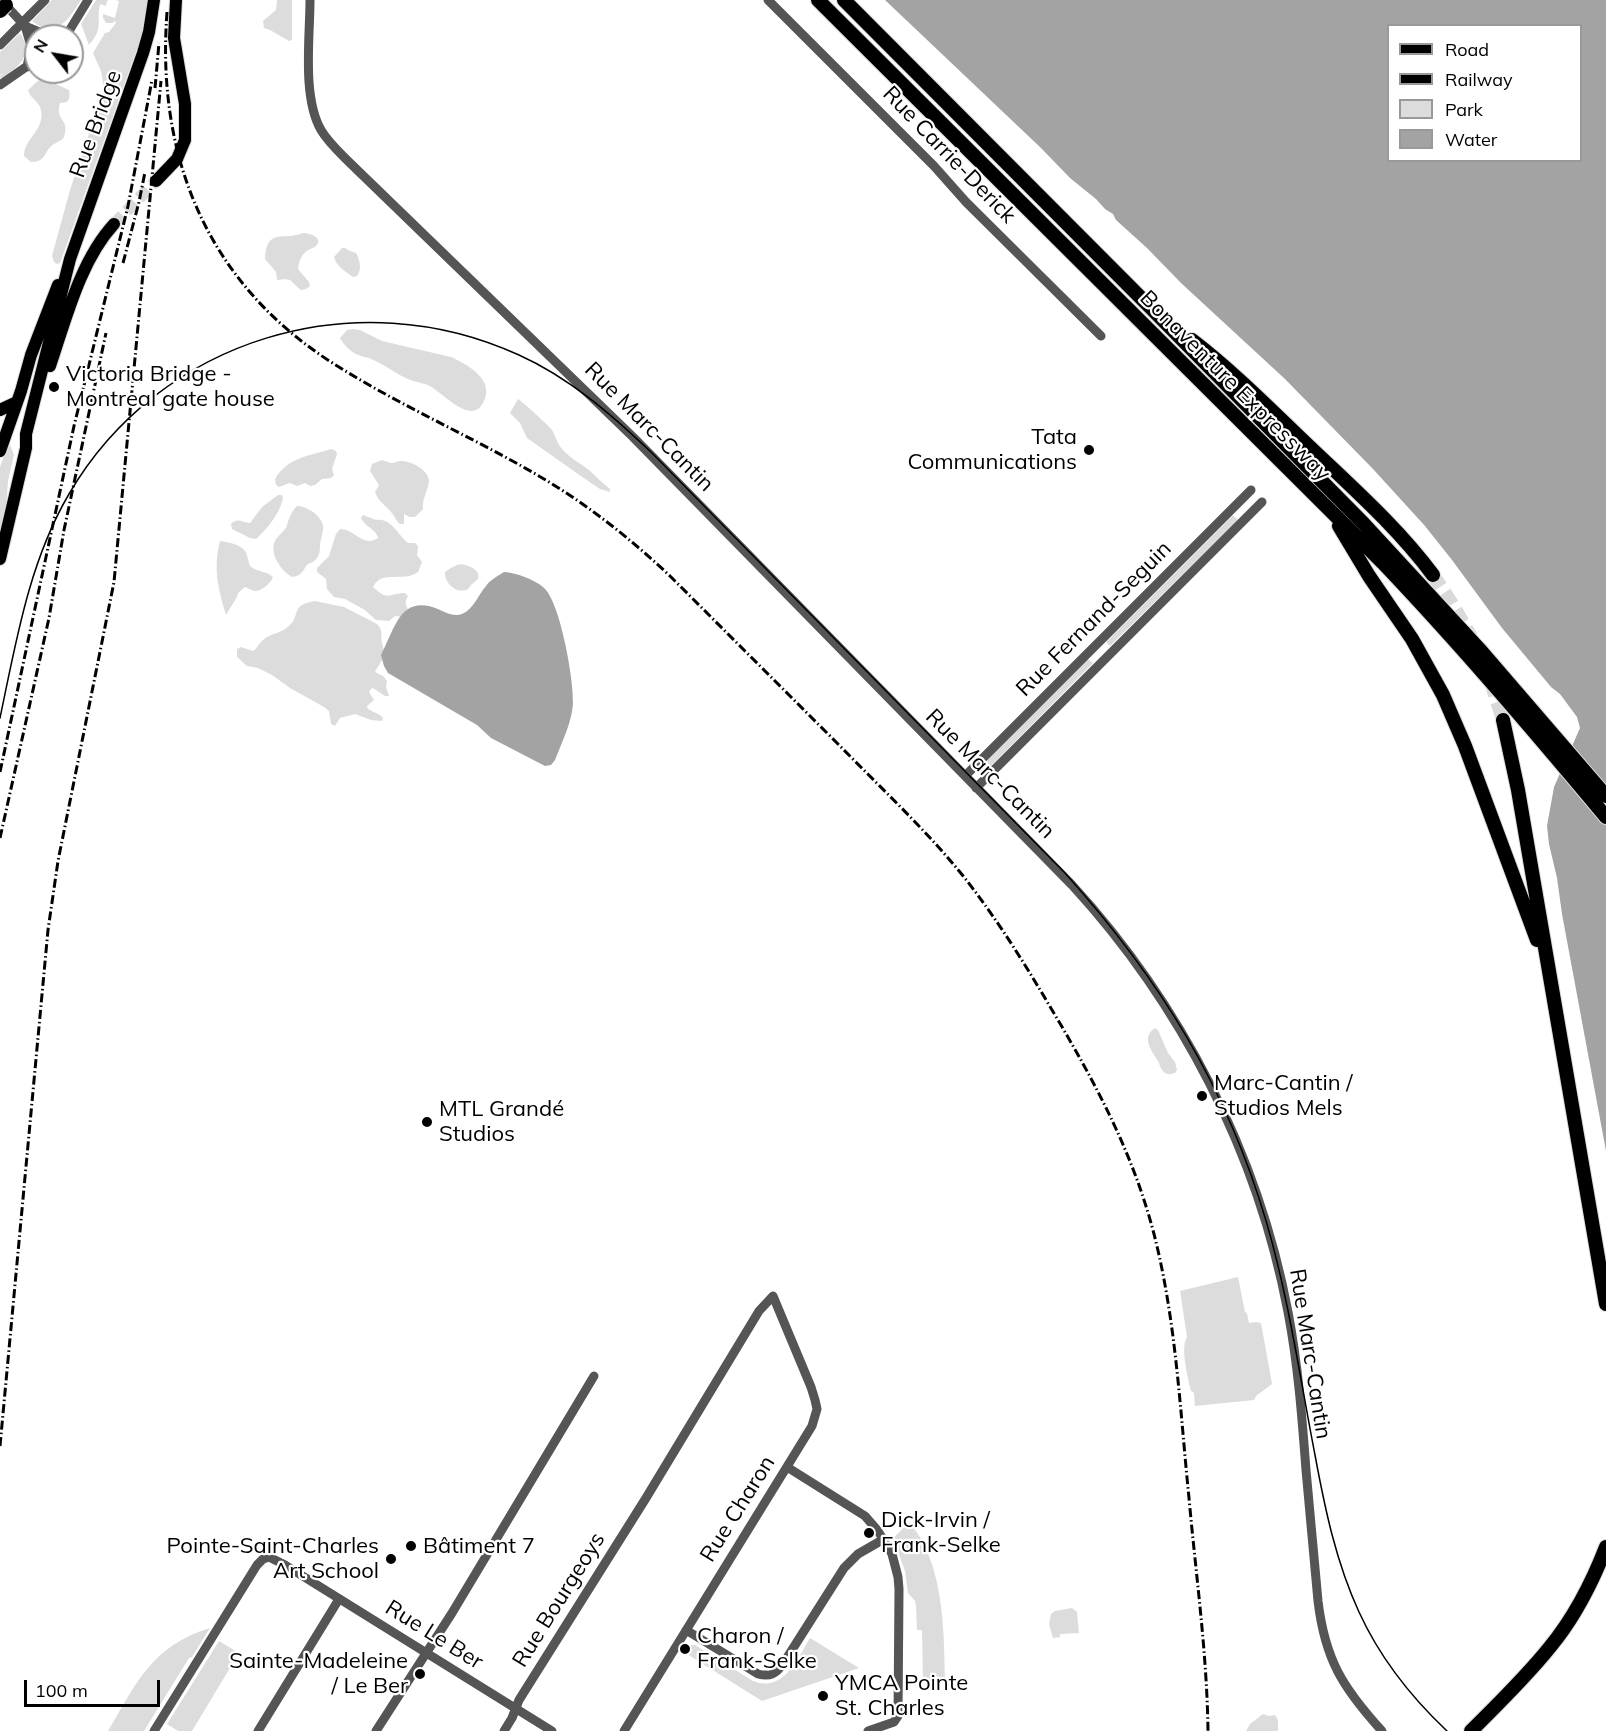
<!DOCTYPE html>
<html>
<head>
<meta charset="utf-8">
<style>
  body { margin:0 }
  #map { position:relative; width:1606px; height:1731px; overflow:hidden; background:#fff; font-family:Mulish,sans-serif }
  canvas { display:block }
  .legend { position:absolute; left:1387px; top:24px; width:195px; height:138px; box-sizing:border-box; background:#fff; border:2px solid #999; margin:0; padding:8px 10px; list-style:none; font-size:18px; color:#000 }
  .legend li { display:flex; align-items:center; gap:12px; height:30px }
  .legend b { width:30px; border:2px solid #999 }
  .north { position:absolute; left:24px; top:24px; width:60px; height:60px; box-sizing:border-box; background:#fff; border:2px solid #999; border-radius:50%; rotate:301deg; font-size:16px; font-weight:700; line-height:24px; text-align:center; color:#000 }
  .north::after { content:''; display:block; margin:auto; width:21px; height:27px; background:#000; clip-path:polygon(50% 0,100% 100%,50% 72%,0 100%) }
  .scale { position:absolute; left:24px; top:1680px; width:136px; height:27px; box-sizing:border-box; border:3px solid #000; border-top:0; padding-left:8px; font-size:18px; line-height:21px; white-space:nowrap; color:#000; -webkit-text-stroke:4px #fff; paint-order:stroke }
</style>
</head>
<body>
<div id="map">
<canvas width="1606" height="1731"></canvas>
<ul class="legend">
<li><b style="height:8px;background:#000"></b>Road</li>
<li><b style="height:8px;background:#000"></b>Railway</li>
<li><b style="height:16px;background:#dcdcdc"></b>Park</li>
<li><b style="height:16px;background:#a3a3a3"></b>Water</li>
</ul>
<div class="north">N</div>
<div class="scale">100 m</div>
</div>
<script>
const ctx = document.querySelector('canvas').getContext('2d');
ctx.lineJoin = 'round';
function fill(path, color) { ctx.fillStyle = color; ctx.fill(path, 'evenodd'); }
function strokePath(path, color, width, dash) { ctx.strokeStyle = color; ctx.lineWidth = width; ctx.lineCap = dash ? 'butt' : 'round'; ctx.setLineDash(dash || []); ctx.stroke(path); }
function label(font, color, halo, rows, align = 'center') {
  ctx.font = font + ' Mulish,sans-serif'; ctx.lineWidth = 4.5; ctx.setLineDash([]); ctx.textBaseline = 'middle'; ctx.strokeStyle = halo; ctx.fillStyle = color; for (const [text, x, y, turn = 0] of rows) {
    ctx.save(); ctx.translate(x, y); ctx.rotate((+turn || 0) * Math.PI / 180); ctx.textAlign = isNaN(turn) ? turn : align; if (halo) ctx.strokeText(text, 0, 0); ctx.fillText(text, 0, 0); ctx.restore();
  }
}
fill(new Path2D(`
  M52,0H81C69,19 56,40 32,21Z
  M96,0H109L107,1L106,6L100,4C96,24 104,28 89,45L81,24Z
  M116,0H150L142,35L60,263L57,264L54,262L52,256L70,190L104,89L101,71L93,53L105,33L109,32L116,23L115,21L112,23H106L103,18V14L115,18L119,1Z
  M277,0H292V40L289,41L270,30L264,28L263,21L276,10Z
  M20,33C35,55 18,67 1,79L0,76L4,73L0,75V52Z
  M42,79L49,81L69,90C70,95 70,98 67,102L60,103C54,121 72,119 63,139C60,141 57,142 54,144C43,151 47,162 31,162L24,156C24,138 45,131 41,110C39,100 30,99 28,90C33,86 36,81 42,79Z
  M303,233C310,233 325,238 315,247C314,248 312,248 310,249C302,253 299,260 298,269L309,282L310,286L306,289L301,290C288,280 294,278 277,280L276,272L265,259C266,227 284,241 303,233Z
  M342,248H345L348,250L356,253C360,260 362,270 357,276L353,277C346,272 336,266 334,257Z
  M353,329L360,330L382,341L451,357C468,365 496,380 483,403C480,408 477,411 471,411C457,410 441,392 428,385C422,383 416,382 410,380C396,374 384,364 369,358C365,357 360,356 356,354C350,351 343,344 340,338L347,330Z
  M518,399C521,400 549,426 552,430C556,437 557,444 563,450C570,458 580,463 589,470C596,476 602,483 610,489V492L600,489L588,481L527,438L520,423L510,413Z
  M8,445H10L14,455L8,481L6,511L0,536V467Z
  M331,449L336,451L337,454L332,469L334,475L331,478L322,479L315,485L310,486L305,483L297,486L290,483L279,487L276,485L275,479C288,457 309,456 331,449Z
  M382,460C385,461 388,462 391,463C395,463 397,461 400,461C410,460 429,470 429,481C428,491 422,498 423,509L415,517H410L404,514V524H400C395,520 395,516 391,512C385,505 378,501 375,492L379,485L370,471L372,464Z
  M278,495H282L283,498C280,513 268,528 256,539L250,538L232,529L231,524C238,517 242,523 250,523L262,507Z
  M297,506C307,506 320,515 323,525C324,530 321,538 320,544C320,549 320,554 317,558C314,563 309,562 306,566C302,573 300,576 292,577C280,570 268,552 276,539C279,535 283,532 286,528C289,519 290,513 297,506Z
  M363,515L376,520C391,517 398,535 408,543H415L418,546L417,555L422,562L418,572C403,583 382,569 373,587C389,602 389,593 405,593L408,596C405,601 405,605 408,609L402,617L395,616L389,621L376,620L365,610L345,599L334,597L327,589L326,579L317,572V568L329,556L336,534L340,529C355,529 363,548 378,538C376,529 365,527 361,518Z
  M1233,515L1238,520L1110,646L1106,642Z
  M220,541C227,542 240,544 245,551C248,555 248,562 250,566C257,572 267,571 273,577C271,583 261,592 254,591C251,590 248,588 245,587L238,593L237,597L226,615C218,588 213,569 220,541Z
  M462,564C468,566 481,569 478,579C477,580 472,584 471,585C470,586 469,588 468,589C457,595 444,583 445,572C451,568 454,565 462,564Z
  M315,601L344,607L377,624C384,631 380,635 382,643C383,649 386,652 383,658C381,663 377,667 375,672L383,676L387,681L386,687L389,696H385L373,688L371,689L369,692L374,700L367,706L368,709L380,715L383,718L382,721L371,720L355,714L340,718L335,726L331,724L329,711L324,707L290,688L272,675L258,668L247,666L237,657V649L241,647L253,651C258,648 258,644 263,640C270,633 281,634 289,626C301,615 290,605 315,601Z
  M1088,659L1093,663L989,768L984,763Z
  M1155,1028L1158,1030L1168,1053L1175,1062L1177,1070L1175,1073C1171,1074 1169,1075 1165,1073C1161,1070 1160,1065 1158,1061C1151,1050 1141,1037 1155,1028Z
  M1238,1277L1245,1312L1247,1313L1249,1323L1256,1322L1261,1323L1272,1384L1256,1396L1254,1400L1195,1406L1194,1393L1191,1391C1188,1378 1180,1348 1187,1337L1180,1291Z
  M910,1522C914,1529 919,1535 923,1542C944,1585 944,1634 945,1681L923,1682L922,1630H917L916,1606L915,1601L908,1593L905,1571L893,1538Z
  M1072,1608L1077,1612L1079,1633L1060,1634V1637L1053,1638L1049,1624L1051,1614L1055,1611Z
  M210,1628L192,1657L189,1658L144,1731H108C137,1682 152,1646 210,1628Z
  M810,1638L859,1668L762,1701L687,1654L691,1649L688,1647L690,1645H695L753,1681C784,1693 797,1659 810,1638Z
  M219,1641L239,1653L192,1731H178L167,1724Z
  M1263,1714L1269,1716L1275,1715L1278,1720V1731H1246L1250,1724Z`), '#dcdcdc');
fill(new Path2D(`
  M885,0H1606V1151L1562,914L1557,878L1549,844L1547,826L1554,787L1580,728L1577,717L1560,694L1551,687L1502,628L1452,560L1425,526L1373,469L1285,379L1181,283L1147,248L1116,220L1113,214L1105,209L1096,199L1070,178L1041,148ZM1388,26H1580V160H1388Z
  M504,572C517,573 533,579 543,587C560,600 574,680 573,703C572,722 562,742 555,760L551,765L545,766L491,738L477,725L388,673L384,666L381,655C396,626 401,593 440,610C447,613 454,617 462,614C474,609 478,595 486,586C490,580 498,576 504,572Z`), '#a3a3a3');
strokePath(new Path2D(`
  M114,224L156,181`), '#d9d9d9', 12, [12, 6]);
strokePath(new Path2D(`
  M1433,575L1452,604L1471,637
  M1491,682L1503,720`), '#d9d9d9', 14, [14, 7]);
const major = new Path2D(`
  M156,181L177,159L185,140V104L174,38L176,0
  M50,366C66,319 80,261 114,224
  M0,410L17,402
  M0,451L21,391L31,355L58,285
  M0,559L26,448V434L70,259L143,53L149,32L154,0`);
const highway = new Path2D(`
  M818,0L1383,563C1461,645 1534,731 1606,817
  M844,0L1153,310L1364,524L1482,652L1606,796
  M1192,340C1235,373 1272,411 1312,449C1354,489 1398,528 1433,575
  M1339,526L1369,576L1412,639L1443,695L1465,746L1537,940
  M1503,720L1518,790L1606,1304
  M1471,1731C1498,1704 1526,1677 1550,1647C1574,1618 1592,1583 1606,1547`);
strokePath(major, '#dbdbdb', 14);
strokePath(highway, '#dbdbdb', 16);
strokePath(new Path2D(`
  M1,0L25,26L39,32L55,36
  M310,0C310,37 302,97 321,130C328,142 339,152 349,162L633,437L1072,885C1181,1004 1258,1153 1288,1312C1298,1364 1302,1417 1306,1470C1310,1514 1314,1557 1318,1601C1325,1660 1343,1688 1382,1731
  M768,0L934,166L966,202L1101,336
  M30,15L45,0
  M25,26L31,46L27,67
  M66,36L88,0
  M0,45L15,30
  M0,85L36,60
  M965,776L1251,490
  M976,788L1262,502
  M787,1467L865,1516L878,1531L892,1554L898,1577L899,1589L898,1716L894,1722L868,1731
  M686,1630L758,1674C770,1677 776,1674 783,1664L844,1568L858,1554L884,1539
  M154,1731L257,1565L263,1559L269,1557L285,1565L552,1731
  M258,1731L339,1599
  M376,1731L452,1613L594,1376
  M504,1731L512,1718L519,1700L646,1498L759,1311L773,1296L811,1387L815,1400L817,1409L812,1426L624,1731`), '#555', 9);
strokePath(major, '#000', 12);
strokePath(highway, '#000', 14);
strokePath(new Path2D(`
  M0,718C16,642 29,562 69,494C160,338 356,280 519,355C570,378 612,415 652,453L1065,873C1160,979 1227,1087 1267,1224C1289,1300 1300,1378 1315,1455C1325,1509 1336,1562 1359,1612C1380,1658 1411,1697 1447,1731`), '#000', 1.5);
strokePath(new Path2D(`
  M167,12C156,157 207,282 331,362C401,407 478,439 549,482C593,509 633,541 670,576C727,633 783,689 840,746C882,789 926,830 964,877C997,919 1025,964 1052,1010C1095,1082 1133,1153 1154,1234C1176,1320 1180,1410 1189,1498C1196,1576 1207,1653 1208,1731
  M155,88L159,43
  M123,263L139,202L145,172
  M0,772L74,426L128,206L152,80
  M0,838L49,618L64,530L106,333
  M0,1446L48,930L58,861L114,582L161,81`), '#000', 3, [9, 3, 1.5, 3]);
const highwayBridge = new Path2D(`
  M0,11L6,5`);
strokePath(highwayBridge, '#dbdbdb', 16, []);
strokePath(new Path2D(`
  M15,30L30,15`), '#555', 9);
strokePath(highwayBridge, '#000', 14);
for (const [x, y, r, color] of [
  [54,387,6,"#000"],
  [1089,450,6,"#000"],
  [1202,1096,6,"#000"],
  [427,1122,6,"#000"],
  [869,1533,6,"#000"],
  [411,1546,6,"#000"],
  [391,1559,6,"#000"],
  [685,1649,6,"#000"],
  [420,1674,6,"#000"],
  [823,1696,6,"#000"]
]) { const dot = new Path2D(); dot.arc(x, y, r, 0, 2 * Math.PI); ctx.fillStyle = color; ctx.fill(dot); strokePath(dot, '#fff', 2); }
label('22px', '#000', '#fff', [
  ["Rue Bridge",96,124,-70],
  ["Rue Carrie-Derick",949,155,46],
  ["Bonaventure Expressway",1235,386,45],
  ["Rue Marc-Cantin",649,427,45],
  ["Rue Fernand-Seguin",1094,619,-45],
  ["Rue Marc-Cantin",990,774,45],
  ["Rue Marc-Cantin",1310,1354,81],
  ["Rue Charon",738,1509,-58],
  ["Rue Bourgeoys",559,1600,-58],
  ["Rue Le Ber",434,1635,32]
]);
label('22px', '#000', '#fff', [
  ["Victoria Bridge -",66,374],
  ["Montreal gate house",66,399],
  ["Tata",1077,437,"right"],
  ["Communications",1077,462,"right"],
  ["Marc-Cantin /",1214,1083],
  ["Studios Mels",1214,1108],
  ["MTL Grandé",439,1109],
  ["Studios",439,1134],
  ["Dick-Irvin /",881,1520],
  ["Frank-Selke",881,1545],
  ["Pointe-Saint-Charles",379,1546,"right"],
  ["Art School",379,1571,"right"],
  ["Bâtiment 7",423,1546],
  ["Charon /",697,1636],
  ["Frank-Selke",697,1661],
  ["Sainte-Madeleine",408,1661,"right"],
  ["/ Le Ber",408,1686,"right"],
  ["YMCA Pointe",835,1683],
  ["St. Charles",835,1708]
], 'left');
</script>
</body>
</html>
